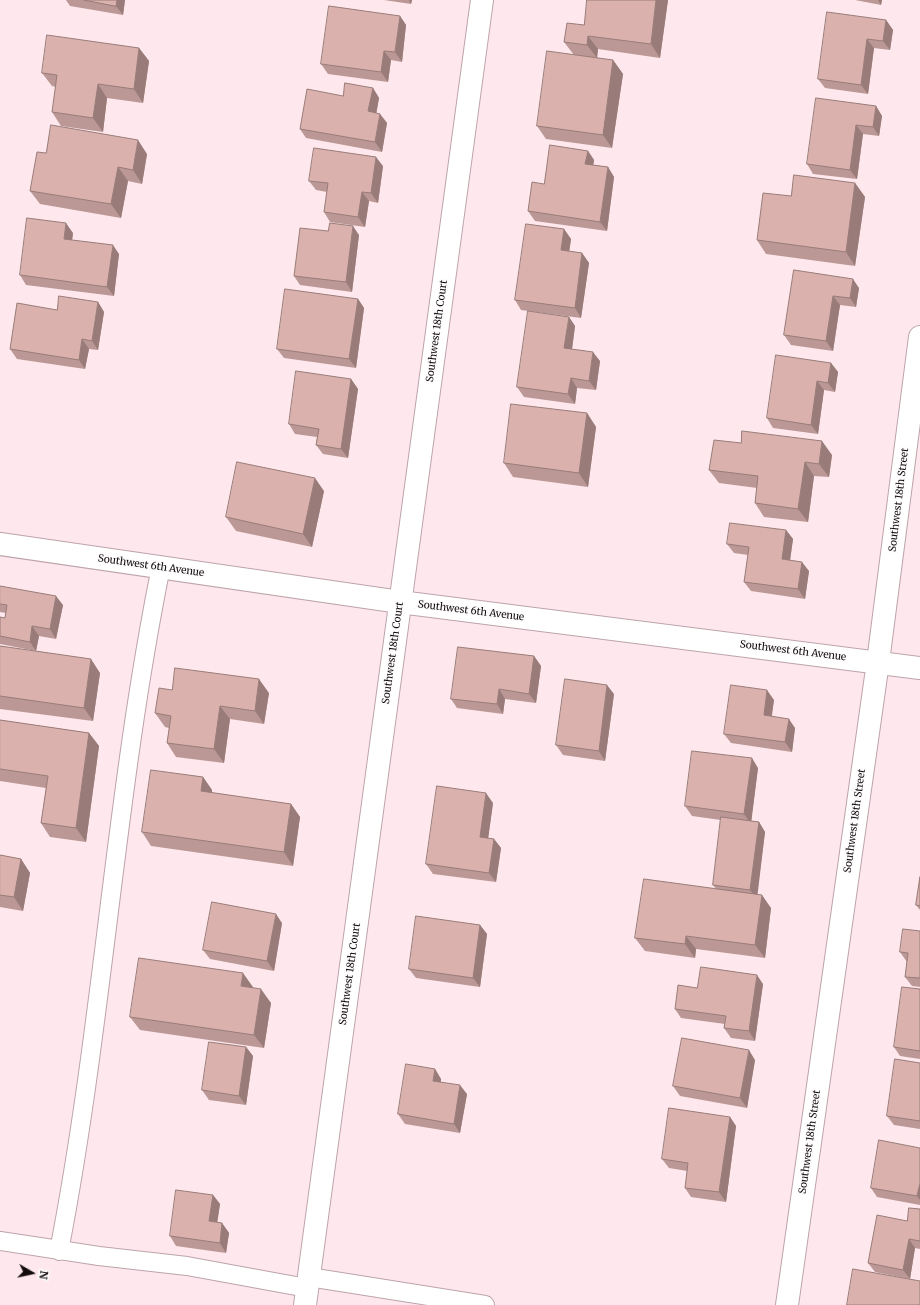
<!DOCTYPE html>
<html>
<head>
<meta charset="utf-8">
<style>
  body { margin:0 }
  #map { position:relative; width:920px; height:1305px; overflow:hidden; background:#fee8ee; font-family:Merriweather,serif }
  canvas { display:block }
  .north { position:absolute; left:12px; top:1253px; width:40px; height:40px; -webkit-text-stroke:3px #fcfcfc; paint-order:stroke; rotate:99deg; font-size:11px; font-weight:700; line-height:16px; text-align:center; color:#140b0e }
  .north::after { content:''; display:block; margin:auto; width:14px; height:18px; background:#140b0e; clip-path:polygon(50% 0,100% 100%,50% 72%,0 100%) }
</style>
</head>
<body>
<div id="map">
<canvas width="920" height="1305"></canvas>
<div class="north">N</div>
</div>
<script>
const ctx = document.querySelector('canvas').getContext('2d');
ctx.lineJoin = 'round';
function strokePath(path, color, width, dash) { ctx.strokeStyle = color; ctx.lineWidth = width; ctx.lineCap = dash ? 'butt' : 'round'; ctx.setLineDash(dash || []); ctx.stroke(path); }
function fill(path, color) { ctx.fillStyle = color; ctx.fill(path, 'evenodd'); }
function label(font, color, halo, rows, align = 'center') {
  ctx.font = font + ' Merriweather,serif'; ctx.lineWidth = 3.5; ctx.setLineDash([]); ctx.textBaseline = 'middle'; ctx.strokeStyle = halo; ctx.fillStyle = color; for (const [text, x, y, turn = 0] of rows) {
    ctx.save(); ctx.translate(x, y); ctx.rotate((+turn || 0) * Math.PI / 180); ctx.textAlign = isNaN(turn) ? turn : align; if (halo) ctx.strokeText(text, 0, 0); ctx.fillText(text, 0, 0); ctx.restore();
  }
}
const service = new Path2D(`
  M0,1241L99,1256L187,1266L307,1288
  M59,1251C103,1025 115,793 161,567
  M309,1277L485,1305`);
const minor = new Path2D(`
  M0,544L400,602L920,668
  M305,1305L482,0
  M787,1305L878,662L920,337`);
strokePath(service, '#bca4aa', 20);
strokePath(minor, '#bca4aa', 24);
strokePath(service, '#fff', 18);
strokePath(minor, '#fff', 22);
fill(new Path2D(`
  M66,0H125L123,15L70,6Z
  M384,0H412L411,4Z
  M668,0L660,58L598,49L597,58L613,60L623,74L612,148L546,139L537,126L574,55L564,42Z
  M855,0H882L881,5Z
  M400,16L406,25L402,62L391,60L388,82L328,74L321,64Z
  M886,20L893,30L890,50L874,48L868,94L825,88L818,79Z
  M139,48L149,61L143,103L107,98L103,132L61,126L52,112L56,87L52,86L42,73Z
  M373,88L379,98L376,113L380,114L387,123L382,152L306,138L300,129L343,96Z
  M876,106L882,116L879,136L863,134L857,179L813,174L807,164Z
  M588,151L594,160L593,165L608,167L614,177L607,231L535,221L528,211L544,184Z
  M46,153L147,154L142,184L128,181L121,218L40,204L30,191Z
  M383,166L378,203L369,201L365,227L330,222L324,212L327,192L316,190L309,181Z
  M855,183L865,197L855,266L766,254L757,240L791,196Z
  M564,229L571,239L569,251L582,253L589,263L581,318L521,310L515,300Z
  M328,231L359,235L352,292L300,285L294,276Z
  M73,233L72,240L119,254L114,296L26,285L20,275Z
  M794,270L859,288L856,307L840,305L833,351L791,345L784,335Z
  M358,299L364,308L356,368L284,358L277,349Z
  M98,302L104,312L98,350L89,349L85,369L17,359L10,349L57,310Z
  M569,317L575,326L572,349L600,361L596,390L577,388L575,404L524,397L517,387Z
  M831,363L838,372L835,392L824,390L818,434L773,428L767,418Z
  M351,379L358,389L348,458L323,454L316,445L317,437L295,434L289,424Z
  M587,413L596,427L588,487L513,477L504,463Z
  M832,455L829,477L814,476L808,522L764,517L755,503L757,488L719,483L709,470Z
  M324,491L312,547L236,531L226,517Z
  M786,530L793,539L790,560L809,571L805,599L751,591L744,582L748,555L734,553L727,544Z
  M0,586L63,605L56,639L39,636L36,651L0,644V617L5,618L6,613L0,612Z
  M0,646L100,673L93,721L0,709Z
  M534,656L541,666L536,703L505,699L503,714L457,708L451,699Z
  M172,690L269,693L264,724L230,719L224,763L176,757L167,743L169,728L165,727L155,713Z
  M614,694L605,761L563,755L556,745Z
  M774,700L772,716L795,728L792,752L731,743L724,734Z
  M0,720L89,733L99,746L86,842L50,837L41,823L46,788L0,781Z
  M758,768L751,821L759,822L765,832L757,894L771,908L765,958L696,949L695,958L645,951L635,938L716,889L713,885L721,820L692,816L685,806Z
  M203,777L212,790V793L291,804L300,817L293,866L151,846L142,832Z
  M493,803L488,838L494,839L501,848L496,882L433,874L426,864Z
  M0,855L21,859L30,873L23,911L0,907Z
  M920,877V910L916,905Z
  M282,923L274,971L210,959L203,950Z
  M480,925L487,934L480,987L416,978L409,969Z
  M920,931V987L912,986L905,977L907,962L900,952Z
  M763,984L755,1041L731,1038L724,1028L725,1024L681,1018L675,1009L697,988Z
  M253,987L252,988L271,1003L264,1048L140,1030L130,1017Z
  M920,989V1059L900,1056L894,1047Z
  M246,1047L253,1056L246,1105L209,1100L202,1090Z
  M755,1060L747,1108L680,1096L673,1086Z
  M920,1063V1129L894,1125L887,1116Z
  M435,1069L441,1079V1082L467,1094L460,1133L405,1124L398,1114Z
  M730,1117L736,1126L726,1202L691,1197L685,1188L687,1171L669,1168L662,1159Z
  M920,1148V1205L877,1197L871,1188Z
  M213,1195L220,1204L217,1222L222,1223L229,1233L226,1253L176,1246L170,1236Z
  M920,1209V1249L915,1248L910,1279L875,1272L868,1263L907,1221Z`), '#bb9895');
fill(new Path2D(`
  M117,0H125L123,15L116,6Z
  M409,0H412L411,4Z
  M656,0H668L660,58L651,44Z
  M878,0H882L881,5Z
  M400,16L406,25L402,62L395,52Z
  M886,20L893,30L890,50L883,41Z
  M588,36L598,49L597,58L587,45Z
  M867,39L874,48L868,94L861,85Z
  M139,48L149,61L143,103L134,89Z
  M384,51L391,60L388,82L381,72Z
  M613,60L623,74L612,148L603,135Z
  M98,84L107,98L103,132L93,118Z
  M373,88L379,98L375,121L368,111Z
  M876,106L882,116L879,136L873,127Z
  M380,114L387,123L382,152L375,142Z
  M856,125L863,134L857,179L850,170Z
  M138,140L147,154L142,184L133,170Z
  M588,151L594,160L592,174L585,164Z
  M376,157L383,166L378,203L371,193Z
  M118,167L128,181L121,218L111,204Z
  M608,167L614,177L607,231L600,222Z
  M855,183L865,197L855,266L846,252Z
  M362,192L369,201L365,227L358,217Z
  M66,223L73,233L71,248L64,239Z
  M353,226L359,235L352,292L346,282Z
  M564,229L571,239L568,260L561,250Z
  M113,245L119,254L114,296L107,287Z
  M582,253L589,263L581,318L575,308Z
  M853,279L859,288L856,307L850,298Z
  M833,296L840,305L833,351L826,341Z
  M358,299L364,308L356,368L349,359Z
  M98,302L104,312L98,350L92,341Z
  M569,317L575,326L571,357L564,348Z
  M82,339L89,349L85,369L79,360Z
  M593,352L600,361L596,390L589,381Z
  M831,363L838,372L835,392L828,383Z
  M571,378L577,388L575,404L568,394Z
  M351,379L358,389L348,458L341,449Z
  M817,381L824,390L818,434L811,425Z
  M587,413L596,427L588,487L579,473Z
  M822,441L832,455L829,477L819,464Z
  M805,462L814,476L808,522L798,509Z
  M315,478L324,491L312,547L303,534Z
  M786,530L793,539L789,568L782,559Z
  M802,562L809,571L805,599L798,589Z
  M56,596L63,605L56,639L50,629Z
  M32,626L39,636L36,651L30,642Z
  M534,656L541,666L536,703L529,694Z
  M91,659L100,673L93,721L84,708Z
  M259,679L269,693L264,724L255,711Z
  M607,685L614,694L605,761L599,751Z
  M499,689L505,699L503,714L497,704Z
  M767,690L774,700L770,725L764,715Z
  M220,706L230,719L224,763L214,749Z
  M789,719L795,728L792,752L785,742Z
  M89,733L99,746L86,842L76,828Z
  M752,758L758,768L751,824L744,814Z
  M203,777L212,790L211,805L201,791Z
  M486,793L493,803L487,847L480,837Z
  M291,804L300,817L293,866L284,852Z
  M759,822L765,832L757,899L750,890Z
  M494,839L501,848L496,882L489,873Z
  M21,859L30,873L23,911L14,897Z
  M762,895L771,908L765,958L755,945Z
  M276,914L282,923L274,971L267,961Z
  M480,925L487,934L480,987L473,978Z
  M686,936L696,949L695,958L685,944Z
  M243,973L253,987L250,1000L241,986Z
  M757,975L763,984L755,1041L749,1031Z
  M261,989L271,1003L264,1048L254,1035Z
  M246,1047L253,1056L246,1105L239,1096Z
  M749,1050L755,1060L747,1108L740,1098Z
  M435,1069L441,1079L440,1090L433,1081Z
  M460,1085L467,1094L460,1133L454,1124Z
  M730,1117L736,1126L726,1202L719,1192Z
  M920,1183V1200L917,1196Z
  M213,1195L220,1204L216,1231L209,1221Z
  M222,1223L229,1233L226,1253L220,1243Z
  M909,1239L915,1248L910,1279L903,1270Z`), '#997c79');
const building = new Path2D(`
  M84,0H117L116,6Z
  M587,0H656L651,44L588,36L587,45L564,42L567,23L584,25Z
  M329,6L400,16L395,52L384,51L381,72L321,64Z
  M827,12L886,20L883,41L867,39L861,85L818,79Z
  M47,35L139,48L134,89L98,84L93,118L52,112L57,75L42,73Z
  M547,51L613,60L603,135L537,126Z
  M345,83L373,88L368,111L380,114L375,142L300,129L307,89L343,96Z
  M816,98L876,106L873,127L856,125L850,170L807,164Z
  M51,125L138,140L133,170L118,167L111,204L30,191L37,152L46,153Z
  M550,145L588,151L585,164L608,167L600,222L528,211L532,182L544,184Z
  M314,148L376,157L371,193L362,192L358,217L324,212L328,183L309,181Z
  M794,175L855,183L846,252L757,240L763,193L791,196Z
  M27,218L66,223L64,239L113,245L107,287L20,275Z
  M330,223L353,226L346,282L294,276L300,228L328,231Z
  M526,224L564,229L561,250L582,253L575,308L515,300Z
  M794,270L853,279L850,298L833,296L826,341L784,335Z
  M285,289L358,299L349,359L277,349Z
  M59,296L98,302L92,341L82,339L79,360L10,349L17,303L57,310Z
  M528,311L569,317L564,348L593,352L589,381L571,378L568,394L517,387Z
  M776,355L831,363L828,383L817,381L811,425L767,418Z
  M296,371L351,379L341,449L316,445L319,429L289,424Z
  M511,404L587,413L579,473L504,463Z
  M742,431L822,441L819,464L805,462L798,509L755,503L758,476L709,470L714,440L741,443Z
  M237,462L315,478L303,534L226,517Z
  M730,523L786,530L782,559L802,562L798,589L744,582L749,547L727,544Z
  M0,586L56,596L50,629L32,626L30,642L0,636V617L5,618L7,605L0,604Z
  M0,646L91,659L84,708L0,696Z
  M458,647L534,656L529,694L499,689L497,704L451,699Z
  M175,668L259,679L255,711L220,706L214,749L167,743L171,716L155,713L159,688L172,690Z
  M565,679L607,685L599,751L556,745Z
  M731,685L767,690L764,715L789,719L785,742L724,734Z
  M0,720L89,733L76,828L41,823L48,776L0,769Z
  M692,751L752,758L744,814L685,806Z
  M151,770L203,777L201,791L291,804L284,852L142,832Z
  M437,786L486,793L480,837L494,839L489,873L426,864Z
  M721,817L759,822L750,890L713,885Z
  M0,855L21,859L14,897L0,895Z
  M920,877V906L916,905Z
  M644,879L762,895L755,945L686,936L685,944L635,938Z
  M212,902L276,914L267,961L203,950Z
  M416,916L480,925L473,978L409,969Z
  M903,929L920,931V978L905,977L908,953L900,952Z
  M139,958L243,973L241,986L261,989L254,1035L130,1017Z
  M701,967L757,975L749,1031L724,1028L726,1016L675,1009L678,985L697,988Z
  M902,987L920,989V1051L894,1047Z
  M682,1038L749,1050L740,1098L673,1086Z
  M209,1042L246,1047L239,1096L202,1090Z
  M895,1059L920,1063V1121L887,1116Z
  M406,1064L435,1069L433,1081L460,1085L454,1124L398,1114Z
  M669,1108L730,1117L719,1192L685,1188L688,1163L662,1159Z
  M879,1140L920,1148V1183L917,1196L871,1188Z
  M176,1190L213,1195L209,1221L222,1223L220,1243L170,1236Z
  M909,1208L920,1209V1241L909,1239L903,1270L868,1263L877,1215L907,1221Z
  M853,1269L920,1281V1305H847Z`);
fill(building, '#dab1ad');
strokePath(building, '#997c79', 1);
label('10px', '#140b0e', '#fcfcfc', [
  ["Southwest 18th Court",437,331,-82],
  ["Southwest 18th Street",899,500,-83],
  ["Southwest 6th Avenue",151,566,8],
  ["Southwest 6th Avenue",471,611,7],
  ["Southwest 6th Avenue",793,651,7],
  ["Southwest 18th Court",393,653,-82],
  ["Southwest 18th Street",855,821,-82],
  ["Southwest 18th Court",350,974,-82],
  ["Southwest 18th Street",810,1142,-82]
]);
</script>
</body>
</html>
